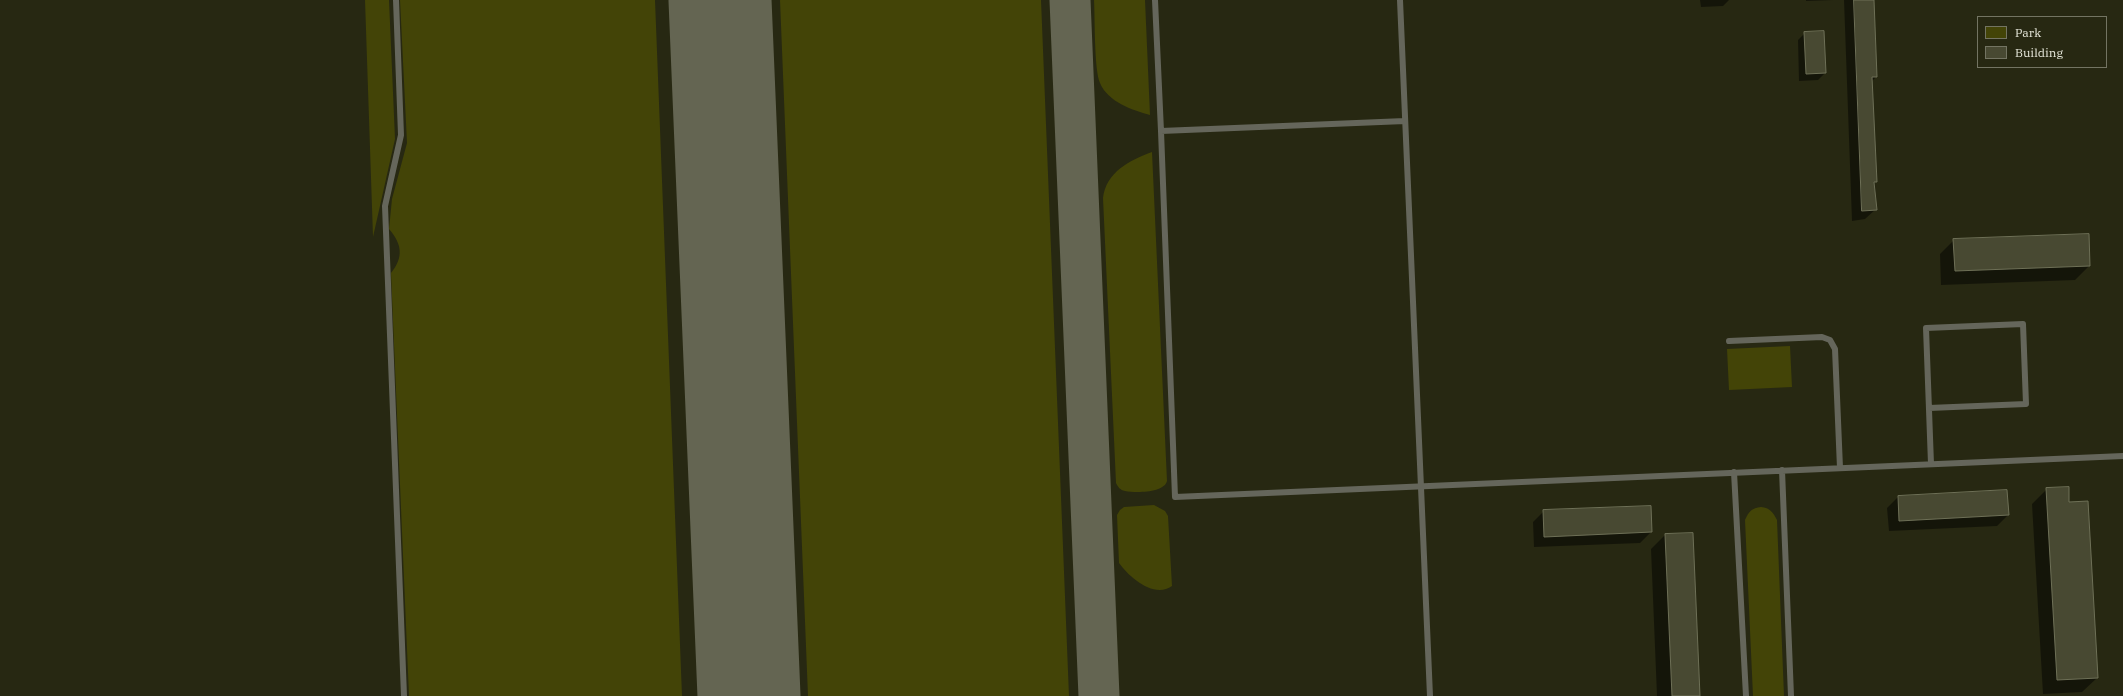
<!DOCTYPE html>
<html>
<head>
<meta charset="utf-8">
<style>
  body { margin:0 }
  #map { position:relative; width:2123px; height:696px; overflow:hidden; background:#272812; font-family:"IBM Plex Serif",serif }
  canvas { display:block }
  .legend { position:absolute; left:1977px; top:16px; width:130px; height:52px; box-sizing:border-box; background:#272812; border:1px solid #737462; margin:0; padding:5px 7px; list-style:none; font-size:12px; color:#e6e7da }
  .legend li { display:flex; align-items:center; gap:8px; height:20px }
  .legend b { width:20px; border:1px solid #737462 }
</style>
</head>
<body>
<div id="map">
<canvas width="2123" height="696"></canvas>
<ul class="legend">
<li><b style="height:11px;background:#434407"></b>Park</li>
<li><b style="height:11px;background:#484932"></b>Building</li>
</ul>
</div>
<script>
const ctx = document.querySelector('canvas').getContext('2d');
ctx.lineJoin = 'round';
function fill(path, color) { ctx.fillStyle = color; ctx.fill(path, 'evenodd'); }
function strokePath(path, color, width, dash) { ctx.strokeStyle = color; ctx.lineWidth = width; ctx.lineCap = dash ? 'butt' : 'round'; ctx.setLineDash(dash || []); ctx.stroke(path); }
fill(new Path2D(`
  M365,0H389L395,139L373,237Z
  M400,0H655L682,696H409L391,273C404,257 402,244 389,229L392,199L407,143Z
  M780,0H1041L1069,696H808Z
  M1094,0H1145L1150,115C1132,110 1108,102 1100,83C1094,70 1095,17 1094,0Z
  M1152,152L1167,481C1164,493 1136,493 1125,491C1120,490 1118,487 1116,483L1103,198C1106,172 1130,160 1152,152Z
  M1790,346L1792,387L1729,390L1727,349Z
  M1154,505L1165,511L1168,516L1172,586C1154,599 1129,577 1119,563L1117,515L1120,510L1124,507Z
  M1761,507C1770,508 1773,512 1777,520L1784,696H1753L1745,520C1749,511 1752,508 1761,507Z`), '#434407');
fill(new Path2D(`
  M1700,0H1729L1723,6L1701,7Z
  M1806,0H1833L1806,1Z
  M1844,0H1873L1876,77L1871,82L1876,209L1865,219L1852,221Z
  M1805,33L1825,73L1818,80L1799,81L1798,40Z
  M1954,240L2089,266L2075,280L1941,285L1940,254Z
  M2047,489L2068,503L2097,678L2082,692L2043,694L2032,504Z
  M1898,497L2008,515L1997,526L1889,531L1887,508Z
  M1544,511L1651,532L1640,543L1534,547L1533,522Z
  M1665,535L1699,696H1657L1651,549Z`), '#0007');
strokePath(new Path2D(`
  M1070,0L1099,696`), '#646552', 41);
strokePath(new Path2D(`
  M720,0L749,696`), '#646552', 103);
const building = new Path2D(`
  M1854,0H1874L1877,77H1872L1877,182H1874L1877,210L1862,211Z
  M1824,31L1826,73L1806,74L1804,32Z
  M2089,234L2090,266L1955,271L1953,239Z
  M2069,487V502L2088,501L2098,678L2057,680L2046,488Z
  M2007,490L2009,515L1899,521L1898,496Z
  M1651,506L1652,532L1544,537L1543,510Z
  M1693,533L1700,696H1672L1665,534Z`);
fill(building, '#484932');
strokePath(building, '#6e7057', 1);
strokePath(new Path2D(`
  M396,0L401,135L385,206L404,696
  M1155,0L1161,131
  M1400,0L1430,696
  M1405,121L1161,131L1175,497L2123,456
  M1729,341L1822,337L1830,340L1835,349L1840,468
  M1929,408L2026,404L2023,324L1926,328L1931,464
  M1782,470L1791,696
  M1734,472L1746,696`), '#65665b', 6);
</script>
</body>
</html>
